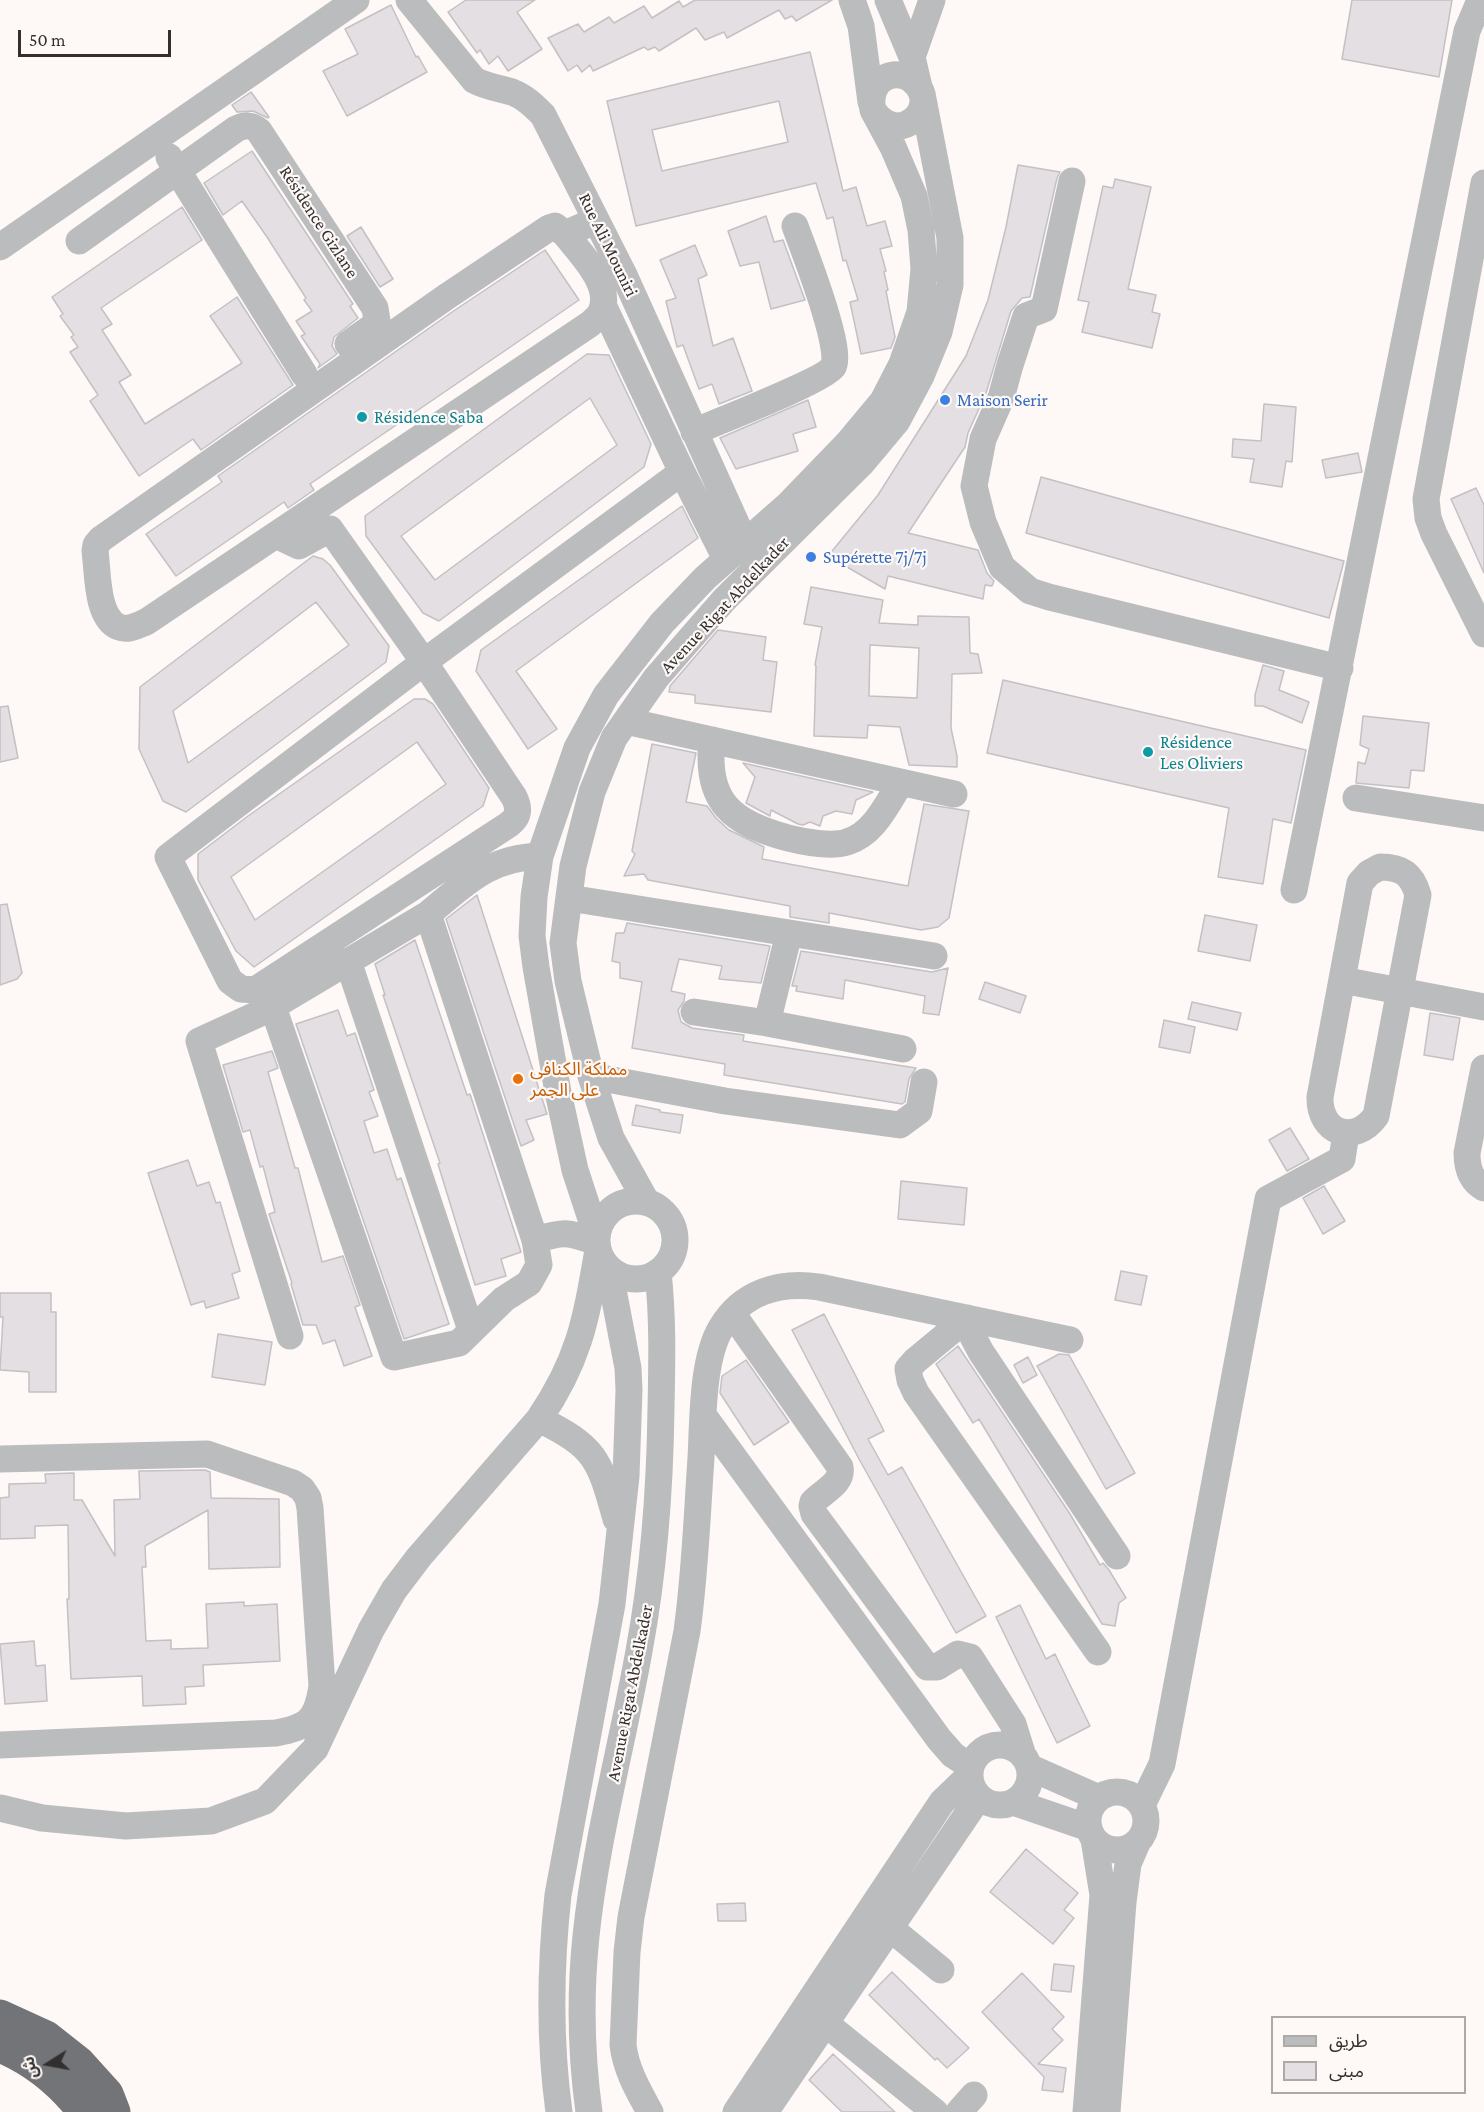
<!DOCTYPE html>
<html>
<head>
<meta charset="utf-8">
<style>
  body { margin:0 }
  #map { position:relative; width:1484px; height:2112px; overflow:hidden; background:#fef9f7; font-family:"Crimson Pro","Noto Sans Arabic",serif }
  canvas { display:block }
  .legend { position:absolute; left:1271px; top:2016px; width:195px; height:78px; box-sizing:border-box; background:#fef9f7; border:2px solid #aca9a7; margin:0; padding:8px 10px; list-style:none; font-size:18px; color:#32302f }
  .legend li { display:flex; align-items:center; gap:12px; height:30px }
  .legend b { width:30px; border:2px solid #aca9a7 }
  .north { position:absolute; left:18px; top:2034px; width:60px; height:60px; -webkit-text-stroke:4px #fef9f7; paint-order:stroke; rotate:259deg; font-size:16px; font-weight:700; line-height:24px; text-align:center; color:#32302f }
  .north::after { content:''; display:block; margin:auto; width:21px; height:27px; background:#32302f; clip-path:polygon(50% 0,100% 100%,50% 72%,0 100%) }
  .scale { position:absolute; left:18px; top:30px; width:153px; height:27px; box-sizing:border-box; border:3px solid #32302f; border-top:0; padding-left:8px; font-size:18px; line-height:21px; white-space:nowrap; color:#32302f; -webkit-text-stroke:4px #fef9f7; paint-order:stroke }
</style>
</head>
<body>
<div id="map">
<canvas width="1484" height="2112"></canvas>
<ul class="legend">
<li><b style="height:8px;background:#bbbcbe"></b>طريق</li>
<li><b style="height:16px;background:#e3dfe3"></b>مبنى</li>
</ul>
<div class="north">ش</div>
<div class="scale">50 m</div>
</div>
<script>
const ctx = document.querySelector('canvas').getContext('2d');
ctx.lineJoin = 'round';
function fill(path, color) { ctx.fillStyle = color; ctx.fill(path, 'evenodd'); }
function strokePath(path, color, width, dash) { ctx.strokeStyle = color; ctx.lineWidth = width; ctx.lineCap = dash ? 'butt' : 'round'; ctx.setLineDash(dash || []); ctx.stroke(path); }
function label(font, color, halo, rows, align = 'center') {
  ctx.font = font + ' "Crimson Pro","Noto Sans Arabic",serif'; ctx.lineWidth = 4.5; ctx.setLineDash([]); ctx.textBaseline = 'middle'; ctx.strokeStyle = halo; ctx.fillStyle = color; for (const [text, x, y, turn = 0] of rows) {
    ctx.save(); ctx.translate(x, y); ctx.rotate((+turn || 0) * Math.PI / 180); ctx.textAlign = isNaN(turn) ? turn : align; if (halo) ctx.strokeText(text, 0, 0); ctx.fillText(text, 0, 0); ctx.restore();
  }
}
const building = new Path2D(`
  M466,0H535L517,12L542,49L508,71L498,56L489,64L480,50L477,53L448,12Z
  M695,0H832L796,21L792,16L785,19L779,10L727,38L724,32L705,40L696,28L659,51L655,47L648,50L644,47L593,71L590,65L582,72L577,65L568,71L548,38L578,24L584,32L609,17L614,23L644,6L652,18L679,1L683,7Z
  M1352,0H1452L1439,77L1342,59Z
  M391,5L416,57L418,56L427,72L347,116L323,71L358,54L345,29Z
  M810,52L843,191L856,187L867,226L885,221L892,246L880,249L886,271L884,272L888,290L886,291L895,337L891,348L861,354L850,302L858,300L846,260L843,261L833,217L827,219L816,183L636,226L607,101ZM779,101L788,142L662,171L652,130Z
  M251,92L269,117L268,118L253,111L237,112L232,105Z
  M252,151L353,304L350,306L358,318L334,337L332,346L337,354L318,368L320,364L301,336L305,334L296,321L312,311L304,300L306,298L267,237L242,201L223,215L204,183Z
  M1018,165L1060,172L1057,178L1030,297L1022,298L1011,311L986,393L968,433L965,447L908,533L978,550L987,573L994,581L992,586L985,585L983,599L888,576L885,589L828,556L878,495L966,356L988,300L1006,227Z
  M1115,179L1151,187L1128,289L1156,295L1152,312L1160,314L1152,348L1082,332L1089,302L1078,300L1103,186L1113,188Z
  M182,207L202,240L101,308L112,324L102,330L131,375L119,382L145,424L242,363L210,316L237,297L293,385L201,450L193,439L139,476L90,401L98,395L70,352L78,347L71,337L74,335L60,316L63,314L52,297Z
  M766,216L774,242L783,240L805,300L771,309L759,262L740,266L728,231Z
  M361,227L393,279L380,287L347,236Z
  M695,245L707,275L698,279L713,346L733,338L752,391L719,404L712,384L699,389L683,345L677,347L666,301L676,298L660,260Z
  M545,250L579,300L310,484L314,490L288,508L284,502L176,576L146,534L222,482L218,476L455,310Z
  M587,354L609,355L651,444L644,467L439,621L423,613L366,536L365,516ZM590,398L617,445L435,580L401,536Z
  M808,400L816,427L793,434L798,451L736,469L720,438Z
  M1264,404L1296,407L1292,462L1286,461L1282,487L1250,482L1254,459L1232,457L1233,439L1261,441Z
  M1358,453L1362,472L1326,478L1322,460Z
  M1041,477L1344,561L1329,618L1026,533Z
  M1476,488L1484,505V573L1451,499Z
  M682,506L698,538L516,671L557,729L528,749L476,671L481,650Z
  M313,556L323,559L330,565L389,646L386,662L186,812L163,801L139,749L140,687ZM316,602L349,645L188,763L173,711Z
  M811,587L883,600L879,623L918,625V616L969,617L970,653L978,654L982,673L952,674L951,728L957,756V767L909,765L900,727L868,725L867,738L814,736L816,666L815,665L822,627L804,624ZM870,645L919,648L917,698L869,696Z
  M718,630L766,637L763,660L777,662L771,712L695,703V695L669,692L670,686Z
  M1263,665L1284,671L1279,690L1309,702L1302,723L1263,706H1255V695Z
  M1003,680L1306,750L1291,823L1273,819L1263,884L1218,877L1229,808L987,753Z
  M414,699H425L433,704L489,788L483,806L254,967L236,951L198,880V854L248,816ZM417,742L446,784L255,920L231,877Z
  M8,706L18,758L0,762V707Z
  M1363,716L1429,723L1424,771L1411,770L1409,788L1356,783L1358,762L1365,764L1369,749L1360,745Z
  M652,744L696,753L686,802L707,806L716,818L729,830L764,847L762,859L908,886L924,804L969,811L949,918L938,927L921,930L829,913V923L790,917V906L648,880L644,874L624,876L635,854L632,851Z
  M743,763L873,792L856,800L852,814L836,811L823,816L820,826L810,822L803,825L798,824L771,810L770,816L746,803L755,777Z
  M477,895L547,1114L526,1120L534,1140L521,1146L446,919Z
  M7,904L22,973L17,979L0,985V905Z
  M1205,915L1257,925L1250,961L1198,951Z
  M627,923L770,946L761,983L719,979L722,966L679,959L671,991L685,994L684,1001L678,1010L681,1022L692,1028L744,1035L743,1041L916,1068L909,1079L905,1102L902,1104L724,1075L725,1064L632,1048L642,982L620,978V963L612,961L616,933H624Z
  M415,940L467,1095L470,1094L521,1252L501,1259L506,1276L475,1285L438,1164L440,1163L383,995H385L375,964Z
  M801,951L932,972L948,968L939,1015L923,1013L925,996L845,980L843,999L796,991L797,986H792Z
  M985,982L1026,996L1020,1013L979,999Z
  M1192,1002L1241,1013L1237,1030L1188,1019Z
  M338,1010L347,1036L355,1033L374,1090L369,1092L378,1116L364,1121L374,1153L387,1149L397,1180L401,1178L449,1324L404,1339L296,1024Z
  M1430,1013L1460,1018L1453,1060L1424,1055Z
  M1164,1020L1195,1027L1190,1053L1159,1047Z
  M272,1051L278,1068L268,1072L295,1168H298L322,1262L343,1256L360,1305L355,1307L372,1356L344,1366L335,1340L323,1344L316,1325H303L291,1284L292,1283L269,1214L275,1212L263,1166L260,1167L250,1130L243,1132L223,1065Z
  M636,1105L660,1110V1112L683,1115L680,1133L632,1125Z
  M1290,1128L1309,1159L1287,1171L1269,1140Z
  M188,1160L197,1186L209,1182L216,1203L220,1202L240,1271L232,1274L239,1298L206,1308L204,1301L191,1305L148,1173Z
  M901,1181L967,1188L964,1225L898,1219Z
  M1324,1186L1345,1221L1323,1234L1303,1198Z
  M1121,1271L1147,1276L1141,1305L1115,1300Z
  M0,1293H51V1312H56V1392H29V1372L0,1370L3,1317H0Z
  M824,1314L884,1431L868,1439L888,1475L902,1467L986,1616L956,1633L859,1459L792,1330Z
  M218,1334L272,1342L265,1385L212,1377Z
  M958,1346L1070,1514L1100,1565L1103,1563L1109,1570L1126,1598L1119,1603L1115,1626L1102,1624L979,1419L973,1423L936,1364Z
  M1059,1354L1069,1355L1135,1473L1106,1489L1037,1366Z
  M1028,1357L1037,1375L1023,1383L1014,1365Z
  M746,1360L789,1422L754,1445L720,1393L722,1376Z
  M205,1470L210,1472L211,1498L279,1499L280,1567L209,1569L208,1510L145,1546L146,1567H142L146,1641L171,1640V1649L208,1648L206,1604L244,1602V1606L277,1604L280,1661L203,1665L204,1686L185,1687L186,1704L143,1706L142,1676L71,1679L67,1599H69L68,1525L35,1526V1538L0,1539V1498L9,1497V1484L46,1483L45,1474L74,1473V1500H82L115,1556L114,1500L140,1499L139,1471Z
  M1020,1605L1046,1659L1055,1654L1090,1726L1057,1743L996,1617Z
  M34,1641L36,1666L45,1665L47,1701L5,1704L0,1644Z
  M1026,1849L1078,1893L1064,1910L1074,1918L1053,1944L990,1892Z
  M745,1903L746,1921H718L717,1904Z
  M1054,1964L1074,1966L1071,1992L1051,1990Z
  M892,1972L969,2048L947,2068L937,2058L935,2060L869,1995Z
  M1022,1973L1064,2017L1052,2029L1063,2040L1038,2064L1066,2068L1063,2092L1042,2090L1044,2077L982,2012Z
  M833,2054L895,2112H842L809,2080Z`);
fill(building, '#e3dfe3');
strokePath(building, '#c4c0c4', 1.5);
strokePath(new Path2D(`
  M409,0L474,80C487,87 499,88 512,92C525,97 534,106 543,115L624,275L745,543
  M852,0L861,26L871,102
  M888,0L912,57L919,87
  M912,57L932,0
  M169,157L304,374
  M1072,181L1044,309L1026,316L1010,365L1001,398L983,439L974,486L983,522L1002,567L1030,591L1049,597L1340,668
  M1484,183L1426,499L1428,518L1434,534L1484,634
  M565,234C580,253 615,287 600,314C598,317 593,321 590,324L146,622C138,625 128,631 119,627C96,618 98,572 95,551L96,545L101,539L446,297L549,228L555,226L565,234L595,221
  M79,241L236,129C245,125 251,124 259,131L375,308L377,321L375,325L348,344
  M0,247L356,0
  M603,305L682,472L726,559
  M694,432C716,422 823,381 833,367C844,351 803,248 795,226
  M276,535L299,546L330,529L424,662L514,797C520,809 519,817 508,825L255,990L241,989L230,981L168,857L424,662L682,472
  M626,721L954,794
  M712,740C705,802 732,823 788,838C804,842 832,847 847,842C874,834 887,804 901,782
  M1356,798L1484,818
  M1380,867C1402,867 1412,874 1418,895L1376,1116C1354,1146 1319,1133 1320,1097L1360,883L1369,873Z
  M1294,890L1467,31L1478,5L1484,3
  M569,898L934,956
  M428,914C466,883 488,858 540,856
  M348,961L471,1330
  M1342,980L1484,1007
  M273,1007L394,1357L459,1343L504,1299L529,1283L539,1265L535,1240L428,914L267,1010L199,1041L290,1336
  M694,1012L767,1023L789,933
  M767,1023L903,1049
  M1484,1068L1467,1153C1467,1167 1470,1180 1484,1188
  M591,1076L725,1101L900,1125L919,1111L924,1082
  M597 1240a39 39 0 1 1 78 0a39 39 0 1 1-78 0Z
  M646,1201L611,1138L591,1076L568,981L563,943L573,866L592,792L614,738L656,678L724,600L861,464L897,421L921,376L939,332L950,285V238L923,99
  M596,1234L575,1170L558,1092L536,967L532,936L534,897L540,856L577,748L606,695L662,623L705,578L790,503L848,443L883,401L902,364L920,312L924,269L921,230L914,196L893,147L873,110C869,94 876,78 893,75C901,74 908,76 914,82C942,107 898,149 873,110
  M535,1240C565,1231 567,1232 596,1242
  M732,1313L840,1467C843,1484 823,1491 813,1502L812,1506L814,1514L927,1667H937L958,1654L970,1657L1013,1724L1023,1756
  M967,1318L915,1361L908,1369L910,1380L916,1393L1098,1652
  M970,1319L973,1337L981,1352L1117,1556
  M703,1415L939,1739L953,1755L970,1766
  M539,1419C597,1448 599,1459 616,1519
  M0,1459L207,1454L293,1483L302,1489L308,1498L310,1508L322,1686C317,1719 309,1727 276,1733L0,1745
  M970 1775a30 30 0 1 1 60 0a30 30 0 1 1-60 0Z
  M1029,1767L1099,1798
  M1088 1821a29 29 0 1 1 58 0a29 29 0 1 1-58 0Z
  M1013,1802L1089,1828
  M1142,1805L1162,1764L1268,1199L1342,1159L1346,1133
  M0,1808L42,1818L126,1826L211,1821L265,1801L315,1749L371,1630L394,1590L419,1557L539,1419C580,1359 586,1319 598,1250
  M890,1928L941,1970
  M825,2023L935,2112
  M559,2112C549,2039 550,1968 558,1895L612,1604L626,1476L629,1390L628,1368L609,1269
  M589,2112C581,2054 580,1994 586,1936C596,1840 622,1746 639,1651C654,1570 660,1490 661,1408C662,1362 663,1318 658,1272
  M650,2112C638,2090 626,2070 623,2045L627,1952L631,1917L687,1631C695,1574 697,1516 701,1458C703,1421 702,1359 721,1328C742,1292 780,1281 819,1287L1070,1340
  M736,2112L942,1802L969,1776
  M765,2112L979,1797
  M959,2112L974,2095
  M1086,2112L1103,1895L1094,1839
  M1107,2112L1123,1902L1128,1864L1137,1843`), '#bbbcbe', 27);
strokePath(new Path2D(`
  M0,2016L46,2037L79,2063L107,2094L114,2112
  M0,2046C34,2060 62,2083 84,2112`), '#737478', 33);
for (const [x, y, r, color] of [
  [945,400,6,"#3f7fe0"],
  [362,417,6,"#0f9aa8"],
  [811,557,6,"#3f7fe0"],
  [1148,752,6,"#0f9aa8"],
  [518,1079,6,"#e8710a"]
]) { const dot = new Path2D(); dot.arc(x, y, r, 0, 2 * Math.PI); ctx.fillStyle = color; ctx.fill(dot); strokePath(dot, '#fef9f7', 2); }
label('18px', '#32302f', '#fef9f7', [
  ["Résidence Gizlane",319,222,57],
  ["Rue Ali Mouniri",608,245,64],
  ["Avenue Rigat Abdelkader",725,605,-47],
  ["Avenue Rigat Abdelkader",630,1693,-79]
]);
label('18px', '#366cbe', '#fef9f7', [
  ["Maison Serir",957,400],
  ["Supérette 7j/7j",823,557]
], 'left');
label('18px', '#0d838f', '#fef9f7', [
  ["Résidence Saba",374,417],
  ["Résidence",1160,742],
  ["Les Oliviers",1160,763]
], 'left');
label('18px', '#c56008', '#fef9f7', [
  ["مملكة الكنافى",530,1069],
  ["على الجمر",530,1090]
], 'left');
</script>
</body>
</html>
